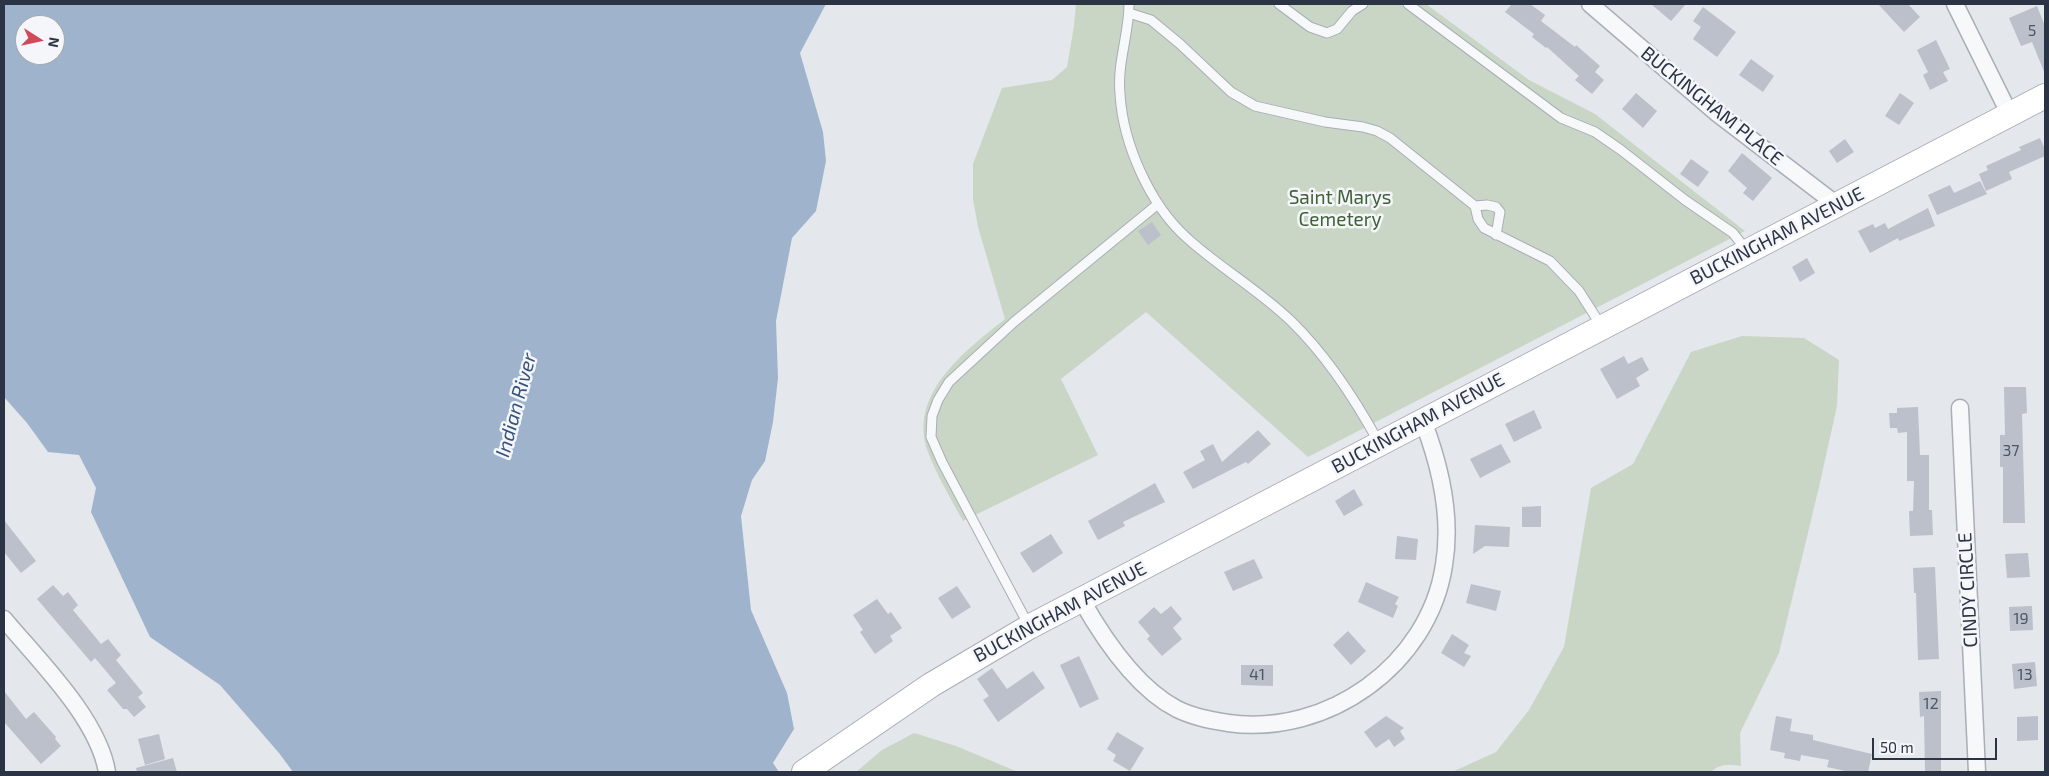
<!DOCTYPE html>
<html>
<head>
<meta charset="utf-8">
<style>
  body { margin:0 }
  #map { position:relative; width:2049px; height:776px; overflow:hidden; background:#e4e7ec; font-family:"Exo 2",sans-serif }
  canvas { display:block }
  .frame { position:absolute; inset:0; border:5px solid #2b3445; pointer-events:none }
  .north { position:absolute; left:15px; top:15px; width:50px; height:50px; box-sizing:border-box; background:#f4f6f9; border:1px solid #a4a8b1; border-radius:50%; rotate:100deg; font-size:14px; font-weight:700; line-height:20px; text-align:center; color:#2b3445 }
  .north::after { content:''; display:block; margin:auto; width:18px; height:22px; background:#d1495b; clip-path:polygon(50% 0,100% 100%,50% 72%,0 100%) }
  .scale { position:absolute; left:1872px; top:738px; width:125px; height:22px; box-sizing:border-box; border:2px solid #2b3445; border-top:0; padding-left:6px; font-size:15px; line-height:18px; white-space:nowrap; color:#2b3445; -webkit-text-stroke:4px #f4f6f9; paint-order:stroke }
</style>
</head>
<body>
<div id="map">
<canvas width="2049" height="776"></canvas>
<div class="frame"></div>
<div class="north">N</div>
<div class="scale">50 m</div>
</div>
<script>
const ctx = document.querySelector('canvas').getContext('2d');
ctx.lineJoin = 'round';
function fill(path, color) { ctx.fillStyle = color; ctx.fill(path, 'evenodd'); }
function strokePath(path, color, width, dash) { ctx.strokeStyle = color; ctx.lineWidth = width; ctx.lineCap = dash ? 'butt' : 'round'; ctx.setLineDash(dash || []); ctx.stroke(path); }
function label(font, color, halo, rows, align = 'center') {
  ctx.font = font + ' "Exo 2",sans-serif'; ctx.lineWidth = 5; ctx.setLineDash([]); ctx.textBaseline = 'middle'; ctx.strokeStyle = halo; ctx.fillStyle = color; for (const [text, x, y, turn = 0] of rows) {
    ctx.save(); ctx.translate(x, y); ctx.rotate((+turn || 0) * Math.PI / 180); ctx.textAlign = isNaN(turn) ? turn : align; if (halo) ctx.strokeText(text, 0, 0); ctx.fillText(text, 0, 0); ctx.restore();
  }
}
fill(new Path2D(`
  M1076,4H1426L1529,80L1595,114L1745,231L1308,457L1146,312L1061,379L1098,455L963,521C951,499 937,476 928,452C907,394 966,350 1005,319L978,227L973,199V164L1002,88L1052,80L1067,67L1074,26Z
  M1742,336L1804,338L1839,360L1837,406L1819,487L1779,653L1740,733L1741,766C1729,765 1721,763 1711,772H1452L1496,752L1529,710L1564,647L1591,488L1633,464L1691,352Z
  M914,733L956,746L1018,772H856L882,750Z`), '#c9d6c5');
fill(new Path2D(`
  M4,4H826L800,53L823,132L826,161L816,211L792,238L776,321L778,378L773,422L765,461L752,480L741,516L751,610L787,693L794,729L773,763L779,772H293L279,753L220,685L150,637L91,512L96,488L79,455L48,452L27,423L4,397ZM25,25H55V55H25Z`), '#9fb4cc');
fill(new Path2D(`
  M1512,4H1530L1545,15L1541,21L1575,47L1576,45L1600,66L1595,72L1604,80L1592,94L1575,80L1579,76L1547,47L1546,48L1532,37L1534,34L1505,12Z
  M1651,4H1686L1671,21Z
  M1878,4H1908L1920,17L1904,32Z
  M2037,6L2045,26V74L2032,42L2021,46L2009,18Z
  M1703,7L1736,32L1717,57L1693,39L1701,27L1693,21Z
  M1936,40L1950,69L1943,72L1948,81L1930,90L1923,75L1928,72L1917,50Z
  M1751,59L1774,76L1763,92L1739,75Z
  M1636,93L1657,111L1643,128L1622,109Z
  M1900,93L1914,103L1899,125L1885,116Z
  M2040,138L2045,149V156L2009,172L2012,179L1986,191L1979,174L1988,170L1986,166L2021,150L2019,147Z
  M1845,139L1854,152L1837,163L1829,151Z
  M1742,153L1772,178L1753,201L1743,193L1747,188L1728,171Z
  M1691,159L1709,172L1698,187L1680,174Z
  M1980,181L1987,194L1937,215L1928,195L1950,185L1954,193Z
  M1928,208L1935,226L1899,241L1898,238L1870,253L1858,231L1873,224L1875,228L1885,223L1888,229Z
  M1152,222L1161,235L1148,245L1138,231Z
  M1807,258L1815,273L1800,282L1792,267Z
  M1624,356L1628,364L1642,357L1649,370L1636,378L1640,386L1617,399L1600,369Z
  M2004,387H2026L2027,413L2022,414L2025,523H2003V467H2000V435H2005Z
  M1918,407L1920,455H1929V510H1932L1933,535L1910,536L1909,511H1913L1914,481H1907V432L1898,433L1897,428H1890L1889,413H1897V408Z
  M1534,410L1542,428L1514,442L1505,424Z
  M1258,430L1271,444L1248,464L1246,462L1193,489L1183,472L1205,460L1200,451L1213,444L1222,462Z
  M1501,444L1511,462L1480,478L1470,459Z
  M1155,483L1165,502L1123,522L1125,526L1098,540L1088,521Z
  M1354,489L1363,505L1344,516L1335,501Z
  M1541,506V527H1522V507Z
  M4,520L36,561L21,573L4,552Z
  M1475,525L1510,527L1509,547L1485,546L1473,554Z
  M1051,534L1063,553L1033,573L1020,553Z
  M1397,536L1418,539L1416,560L1395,559Z
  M2028,553L2030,577L2007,578L2005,554Z
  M1254,559L1263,578L1233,591L1224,572Z
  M1935,567L1939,659L1918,660L1916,593H1914L1913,568Z
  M1366,582L1399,597L1395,604L1398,606L1393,618L1358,602Z
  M1471,584L1501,591L1496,611L1466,603Z
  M53,585L63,596L68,592L78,605L73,610L101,644L108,639L121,655L116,660L143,693L138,697L146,707L134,717L127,709H123L107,690L116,683L95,658L91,662L37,599Z
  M957,586L971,607L952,619L938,598Z
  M877,599L888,614L891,612L902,628L890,636L893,641L875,654L860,632L863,630L853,615Z
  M1171,606L1182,619L1173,628L1182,639L1162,656L1147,639L1150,636L1138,622L1154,607L1161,614Z
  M2032,606L2033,630L2010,631L2009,607Z
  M1348,631L1366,651L1351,665L1333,645Z
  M1452,634L1469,645L1464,653L1471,656L1464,667L1441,653Z
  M1079,656L1099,699L1080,708L1060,665Z
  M2035,662L2037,686L2014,689L2012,664Z
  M1241,665H1273V686L1241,685Z
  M992,668L1007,689L1033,671L1045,688L998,722L983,700L989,696L977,679Z
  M4,691L26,719L34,712L56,737L55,739L61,746L41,764L4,722Z
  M1941,691V772H1925L1924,716L1920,717L1919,692Z
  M1386,716L1404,728L1400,731L1405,739L1394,747L1389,739L1376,748L1364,732Z
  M1776,716L1792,719L1790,731L1813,735V740L1872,754L1868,772H1850L1827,767L1829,760L1801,755L1800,761L1784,758L1785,753L1770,750Z
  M2038,716V740L2017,741V717Z
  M1117,732L1144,748L1130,771L1113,761L1116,755L1107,749Z
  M159,734L165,759L145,765L138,739Z
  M173,758L177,772H137L136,768Z`), '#bbc0ca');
const lane = new Path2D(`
  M1129,4C1129,34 1117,63 1120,94C1123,144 1150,205 1187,238C1220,268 1259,290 1291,321C1327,356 1355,399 1379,443
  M1279,4L1310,27L1327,33L1337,29L1352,11L1363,4
  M1408,4L1561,118L1595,132L1621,150L1685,200L1733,233L1747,251
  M1129,13L1151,20L1180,44L1231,92L1255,106L1325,122L1363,127L1377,131L1390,138L1475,206L1478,219L1484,228L1550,261L1579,291L1602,327
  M1475,206L1487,205L1496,207L1500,212L1496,235
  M1029,626L942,462L931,437L932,416L938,400L949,382L1014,322L1158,204`);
const street = new Path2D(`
  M1590,4L1718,114L1837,205
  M1955,4L2010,115
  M1960,408L1977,772
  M1081,599C1103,638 1136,688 1177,709C1193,717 1211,720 1228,723C1327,737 1429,665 1444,565C1452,517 1440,465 1423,421
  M4,619C38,660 98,718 107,772`);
const secondary = new Path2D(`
  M804,772L931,685L1029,627L2045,96`);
strokePath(lane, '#a9aeb7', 11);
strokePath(street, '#a9aeb7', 19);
strokePath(secondary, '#a9aeb7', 26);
strokePath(lane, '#f7f8fa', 9);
strokePath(street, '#f7f8fa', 16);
strokePath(secondary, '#fff', 24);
label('16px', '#4f5766', null, [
  ["5",2032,31],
  ["37",2011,451],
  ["19",2021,619],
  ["41",1257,675],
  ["13",2025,675],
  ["12",1931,704]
]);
label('19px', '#2b3445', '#f4f6f9', [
  ["BUCKINGHAM PLACE",1712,106,39],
  ["BUCKINGHAM AVENUE",1777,236,-27],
  ["BUCKINGHAM AVENUE",1418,423,-28],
  ["CINDY CIRCLE",1968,590,-93],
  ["BUCKINGHAM AVENUE",1060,612,-28]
]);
label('19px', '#3f6138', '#f4f6f9', [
  ["Saint Marys",1340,198],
  ["Cemetery",1340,220]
]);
label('italic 20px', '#34527a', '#f4f6f9', [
  ["Indian River",516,405,-75]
]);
</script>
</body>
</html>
